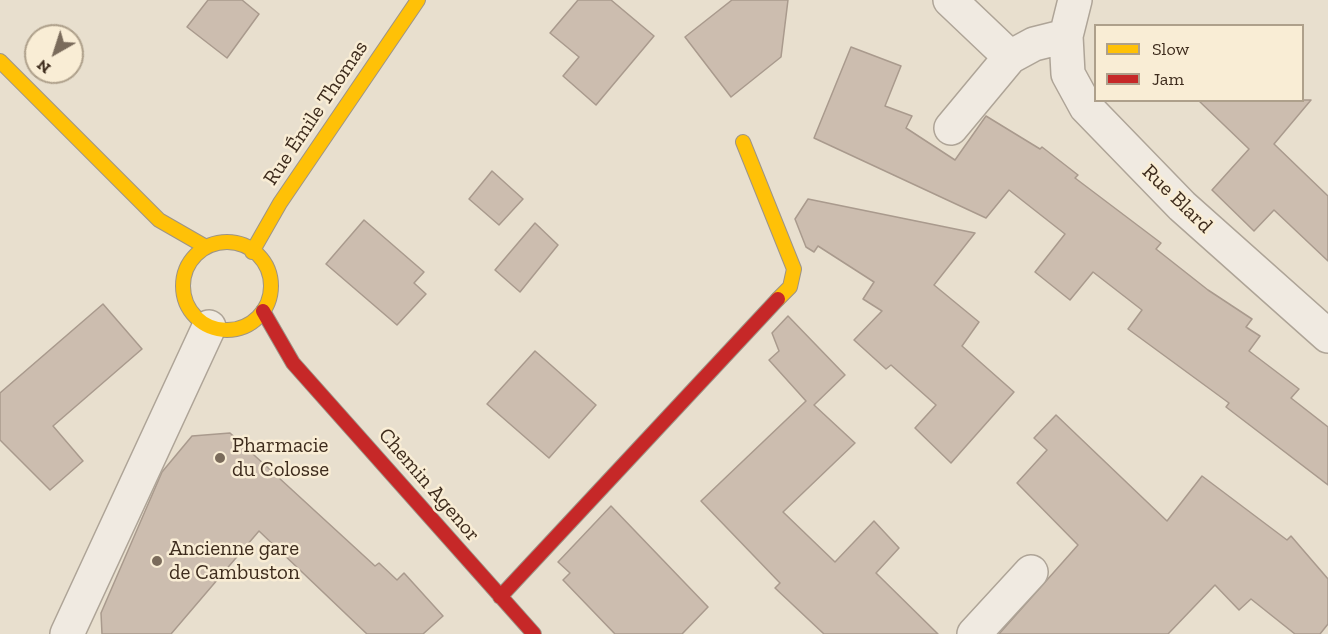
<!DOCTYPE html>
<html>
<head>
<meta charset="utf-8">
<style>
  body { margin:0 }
  #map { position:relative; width:1328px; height:634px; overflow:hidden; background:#e8dfce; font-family:"Zilla Slab",serif }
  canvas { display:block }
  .legend { position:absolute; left:1094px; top:24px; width:210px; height:78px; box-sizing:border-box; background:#f9edd5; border:2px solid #aea08b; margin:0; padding:8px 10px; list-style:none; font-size:18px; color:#3e2c1d }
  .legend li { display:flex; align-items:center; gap:12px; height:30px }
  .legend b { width:30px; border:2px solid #aea08b }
  .north { position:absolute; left:24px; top:24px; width:60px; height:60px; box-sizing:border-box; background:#f9edd5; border:2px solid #aea08b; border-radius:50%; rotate:219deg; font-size:16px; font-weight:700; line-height:24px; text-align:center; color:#3e2c1d }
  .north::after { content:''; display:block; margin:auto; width:21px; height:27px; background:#7a6b5b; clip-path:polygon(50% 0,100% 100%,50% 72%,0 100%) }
</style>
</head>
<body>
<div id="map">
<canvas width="1328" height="634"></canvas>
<ul class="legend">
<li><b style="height:8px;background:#ffc107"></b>Slow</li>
<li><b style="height:8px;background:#c62828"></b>Jam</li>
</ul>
<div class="north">N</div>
</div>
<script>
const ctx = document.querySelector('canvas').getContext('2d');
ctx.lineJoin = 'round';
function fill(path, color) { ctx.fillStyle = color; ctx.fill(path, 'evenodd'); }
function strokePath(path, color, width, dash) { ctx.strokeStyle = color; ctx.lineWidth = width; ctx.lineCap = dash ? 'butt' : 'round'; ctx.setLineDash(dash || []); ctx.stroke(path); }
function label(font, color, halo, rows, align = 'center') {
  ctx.font = font + ' "Zilla Slab",serif'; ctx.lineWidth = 5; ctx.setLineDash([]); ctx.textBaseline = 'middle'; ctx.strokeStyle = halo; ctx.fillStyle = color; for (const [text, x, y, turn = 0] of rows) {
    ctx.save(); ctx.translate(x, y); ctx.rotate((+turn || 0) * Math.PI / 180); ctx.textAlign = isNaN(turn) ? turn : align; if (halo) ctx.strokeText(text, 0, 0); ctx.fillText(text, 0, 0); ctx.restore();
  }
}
const building = new Path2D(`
  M208,0H242L259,14L227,58L187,27Z
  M578,0H611L654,36L596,105L563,76L579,57L550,33Z
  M732,0H788L781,57L731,97L685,37Z
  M851,47L901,66L885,106L912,116L906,128L955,160L986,116L1040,149L1042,147L1078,175L1075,178L1161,243L1156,249L1208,290L1252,319L1246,327L1260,336L1249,351L1299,389L1291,398L1328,427V485L1226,407L1229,403L1128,329L1142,310L1093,272L1070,300L1035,272L1065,234L1009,190L986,218L814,138Z
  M1198,100H1311L1274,144L1328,196V261L1274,210L1254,231L1212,190L1249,149Z
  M492,171L523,199L499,225L469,199Z
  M808,199L975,233L934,285L979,322L962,346L1014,392L951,463L915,428L936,405L891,365L886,369L854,340L882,311L863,299L874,282L818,246L814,252L806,247L795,219Z
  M364,220L424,272L414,283L426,294L397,325L326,264Z
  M535,223L558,245L520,292L495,270Z
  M103,304L142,349L53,426L83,461L50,490L0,440V393Z
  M788,316L845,375L814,405L855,443L783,512L835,562L874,521L899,548L876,573L938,634H824L775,588L780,583L701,501L806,401L769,360L779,351L772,333Z
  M535,351L596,405L549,458L487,404Z
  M1056,415L1167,521L1202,476L1287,540L1291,536L1328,579V624L1320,634H1295L1251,599L1239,610L1215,585L1168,634H999L1078,545L1017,483L1047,450L1034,438Z
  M230,433L375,566L379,563L397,580L404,573L443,616L423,634H367L259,531L171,634H102L101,613L162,472L192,436Z
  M611,506L708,607L682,634H615L563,580L570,573L558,562Z`);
fill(building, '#ccbdaf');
strokePath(building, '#a99a8d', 1.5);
const street = new Path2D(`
  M950,0L1010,57
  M1075,0L1066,36L1068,74L1086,107L1182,206L1328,336
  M951,128L1010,57L1034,44L1066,36
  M67,634L209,327
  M974,634L1031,572`);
const slow = new Path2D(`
  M0,61L159,220L206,247
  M743,142L794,269L790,287L778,299
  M183 286a44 44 0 1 1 88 0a44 44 0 1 1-88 0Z
  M252,252L280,203L418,0`);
const jam = new Path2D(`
  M263,311L293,363L534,634
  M500,597L778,299`);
strokePath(street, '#aea497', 36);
strokePath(slow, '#9d9487', 16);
strokePath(jam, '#9d9487', 16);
strokePath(street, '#f0eae1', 33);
strokePath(slow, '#ffc107', 14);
strokePath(jam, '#c62828', 14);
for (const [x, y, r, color] of [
  [220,458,6,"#7a6b5b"],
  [157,561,6,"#7a6b5b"]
]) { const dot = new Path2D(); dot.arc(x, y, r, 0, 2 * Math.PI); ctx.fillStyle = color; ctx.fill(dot); strokePath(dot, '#f9edd5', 2); }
label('21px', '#3e2c1d', '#f9edd5', [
  ["Rue Émile Thomas",316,113,-56],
  ["Rue Blard",1177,199,44],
  ["Chemin Agenor",429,485,49]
]);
label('21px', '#3e2c1d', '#f9edd5', [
  ["Pharmacie",232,446],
  ["du Colosse",232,470],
  ["Ancienne gare",169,549],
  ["de Cambuston",169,573]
], 'left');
</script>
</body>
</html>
